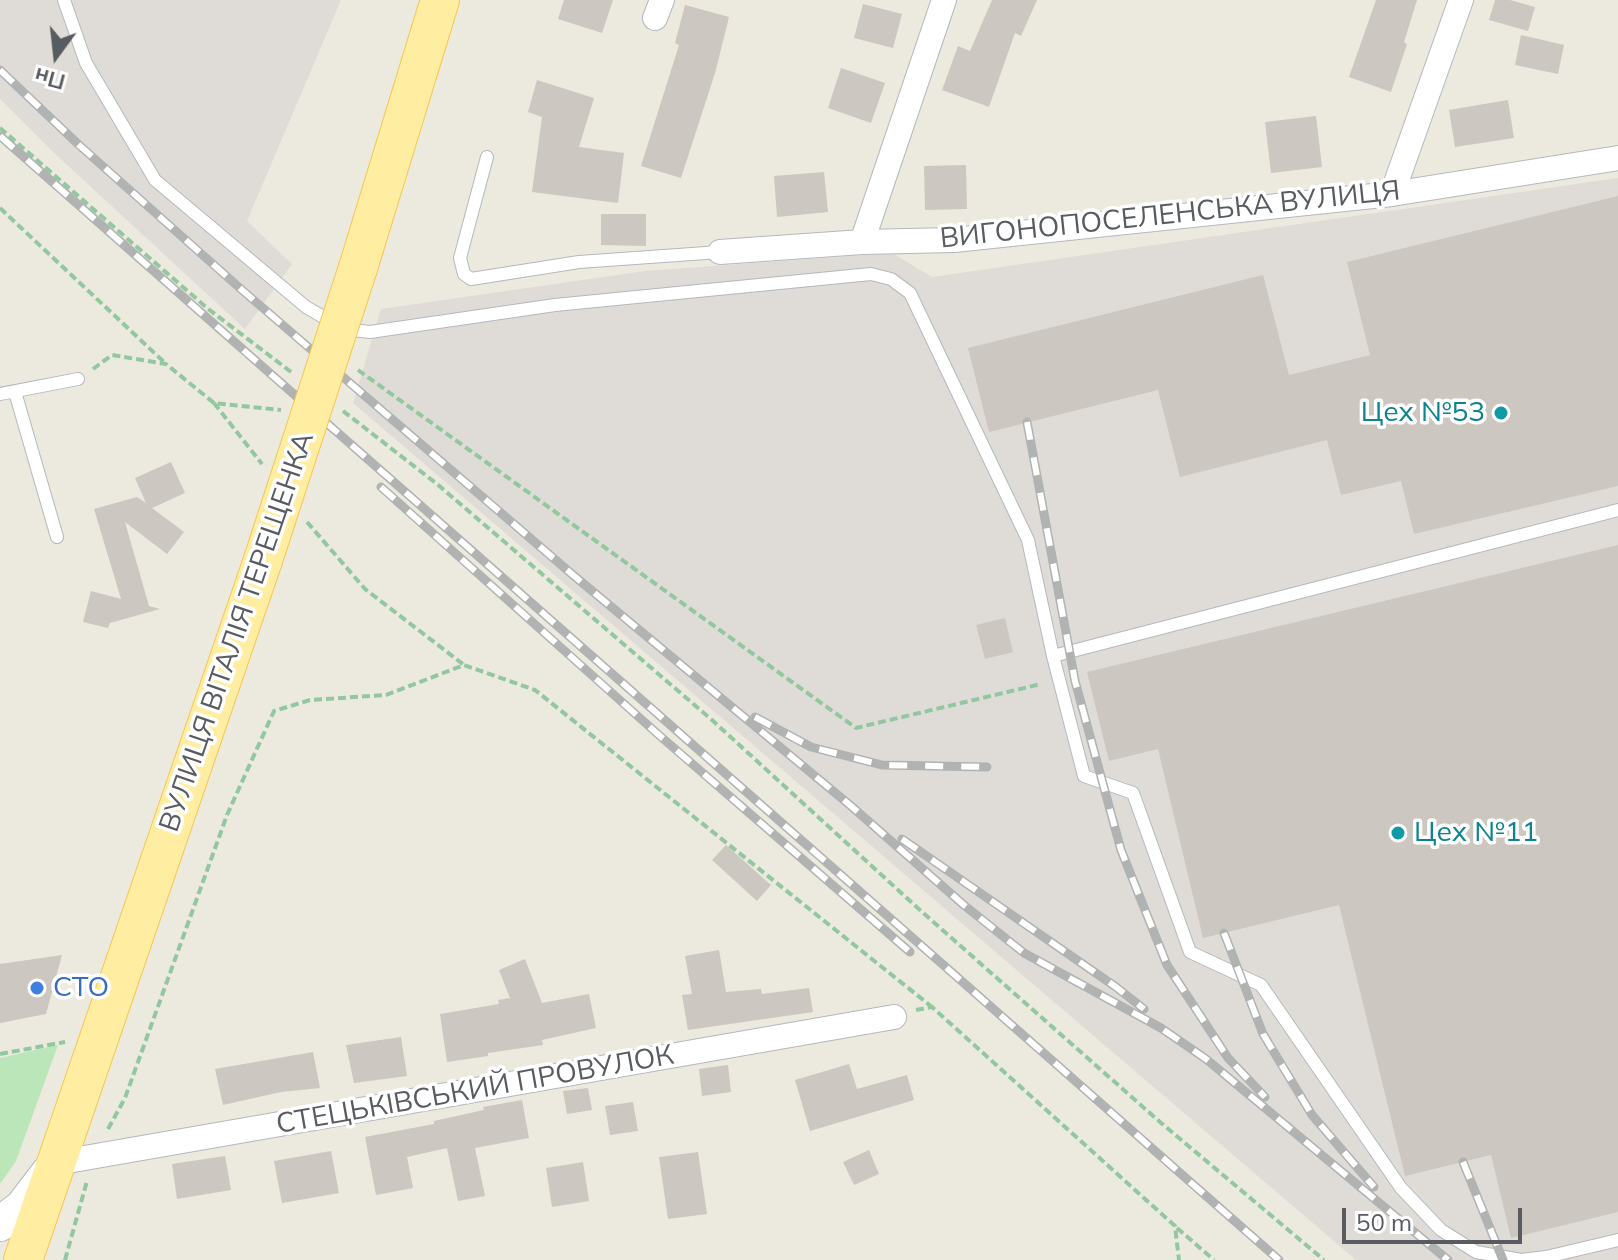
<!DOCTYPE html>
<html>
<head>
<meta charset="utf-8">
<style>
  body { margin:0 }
  #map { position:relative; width:1618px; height:1260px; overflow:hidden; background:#ece9df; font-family:Mulish,sans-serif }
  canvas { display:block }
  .north { position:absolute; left:16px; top:16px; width:80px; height:80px; -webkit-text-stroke:6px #fff; paint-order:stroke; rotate:195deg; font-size:22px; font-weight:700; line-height:32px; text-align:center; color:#585c61 }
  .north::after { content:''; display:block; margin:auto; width:28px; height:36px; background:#585c61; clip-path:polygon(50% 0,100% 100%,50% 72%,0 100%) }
  .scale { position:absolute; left:1342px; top:1208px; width:180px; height:36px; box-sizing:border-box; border:4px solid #585c61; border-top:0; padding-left:10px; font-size:24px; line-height:28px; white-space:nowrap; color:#585c61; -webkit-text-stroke:6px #fff; paint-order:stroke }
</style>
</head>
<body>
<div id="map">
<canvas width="1618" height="1260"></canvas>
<div class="north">Пн</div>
<div class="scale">50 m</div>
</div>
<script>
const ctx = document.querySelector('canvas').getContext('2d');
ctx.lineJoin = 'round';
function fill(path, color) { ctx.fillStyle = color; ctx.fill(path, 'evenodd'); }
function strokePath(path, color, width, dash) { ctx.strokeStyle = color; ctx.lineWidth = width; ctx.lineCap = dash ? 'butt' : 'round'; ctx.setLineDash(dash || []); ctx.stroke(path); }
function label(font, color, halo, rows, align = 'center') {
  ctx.font = font + ' Mulish,sans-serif'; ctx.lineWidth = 7; ctx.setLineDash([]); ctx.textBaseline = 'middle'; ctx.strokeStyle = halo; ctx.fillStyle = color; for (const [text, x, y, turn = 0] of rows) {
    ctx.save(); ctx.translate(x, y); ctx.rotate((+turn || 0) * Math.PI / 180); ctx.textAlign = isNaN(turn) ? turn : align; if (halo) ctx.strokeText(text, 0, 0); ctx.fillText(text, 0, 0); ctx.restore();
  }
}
fill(new Path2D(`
  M0,0H341L247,221L292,264L245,329L51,150L0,99Z
  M1618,178V1260H1356L353,403L381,309L645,271L892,253L932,277Z`), '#dfdcd7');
fill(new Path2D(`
  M58,1045L16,1161L0,1184V1058Z`), '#bae6b9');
fill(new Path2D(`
  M564,0H613L602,33L558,19Z
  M992,0H1037L1021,36L1015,33L989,107L942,90L958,46L970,51Z
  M1376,0H1417L1404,42L1407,44L1391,92L1349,77Z
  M1495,0H1510L1535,7L1528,31L1489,20Z
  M863,4L902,14L893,48L854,38Z
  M685,5L729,17L715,73L681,178L641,166L679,45L675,43Z
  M1521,35L1564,45L1558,74L1515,65Z
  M841,68L885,83L871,123L828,108Z
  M537,80L594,98L579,147L624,153L618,203L532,192L542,117L528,112Z
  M1508,100L1514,138L1455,147L1449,110Z
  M1316,116L1322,167L1271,173L1265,122Z
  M966,165L967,209L925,210L924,166Z
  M824,172L828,212L777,217L774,176Z
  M1618,196V486L1414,534L1401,481L1341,495L1327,440L1180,477L1158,390L989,432L968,348L1263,275L1289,375L1370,355L1347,262Z
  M601,214H646V246L601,245Z
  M171,462L185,493L152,508L184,532L167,554L125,522L149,606L160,609L110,623L108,628L83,622L91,591L121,599L94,509L137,497L146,503L135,478Z
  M1618,545V1212L1511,1238L1491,1155L1405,1176L1339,905L1203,938L1158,749L1109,761L1087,672Z
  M1005,618L1013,652L985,659L976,625Z
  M726,845L771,885L757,901L712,860Z
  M719,950L726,992L761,989L762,994L809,988L813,1012L688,1030L682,995L692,994L685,956Z
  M62,955L46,1014L0,1023V964Z
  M525,959L542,1003L589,994L596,1028L542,1040L543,1045L488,1053V1056L447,1062L440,1014L499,1004L498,1000L510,998L499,970Z
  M401,1037L407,1076L354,1083L346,1045Z
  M313,1052L320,1088L281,1092L223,1105L215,1069Z
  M849,1064L857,1089L907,1075L914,1100L810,1131L795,1080Z
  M728,1065L731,1092L702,1096L699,1069Z
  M588,1088L592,1110L567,1114L563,1091Z
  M522,1100L529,1138L475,1148L485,1196L458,1201L447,1148L407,1157L413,1188L376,1195L365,1137L434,1124V1121L484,1110L483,1107Z
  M633,1102L638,1131L610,1135L605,1106Z
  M869,1150L879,1174L854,1185L843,1162Z
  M331,1151L339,1193L282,1203L274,1161Z
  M698,1152L707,1214L668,1219L659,1157Z
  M225,1156L231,1190L177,1199L172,1164Z
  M583,1162L589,1201L552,1207L546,1168Z`), '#ccc7c0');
const lane = new Path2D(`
  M64,0L86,63L155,180L306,307L344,329L370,332L555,305L871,274L891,279L910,293L1028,540L1053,656L1084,776L1133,793L1190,952L1261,985L1401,1188L1441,1230L1476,1252L1521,1260L1546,1257L1618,1240
  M487,157L460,258L464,274L471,279L579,262L720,252
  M15,392L57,537
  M0,394L78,379
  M1053,656L1618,510`);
const street = new Path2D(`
  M655,18L662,0
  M1392,194L1461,0
  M862,242L944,0
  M720,252L862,242L954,240L1392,194L1618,158
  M56,1163L894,1017`);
const secondary = new Path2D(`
  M0,1224L22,1207L48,1173`);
const primary = new Path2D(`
  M358,268L440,0
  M23,1260L263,560`);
strokePath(lane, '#b5b8bd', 14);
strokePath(street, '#b5b8bd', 26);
strokePath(secondary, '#b5b9bf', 36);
strokePath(primary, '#f8c54b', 40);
strokePath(new Path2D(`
  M0,128L207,308L291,372
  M0,208L164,362
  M93,369L112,355L166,364L214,403L281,410
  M358,370L856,728L1041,684
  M214,403L262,464
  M343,411L437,484L712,720L921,911L1160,1122L1324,1260
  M307,522L365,589L464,665
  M916,1010L932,1007L1175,1226L1179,1260
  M0,1054L65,1042
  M108,1129L125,1098L227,815L274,711L310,700L386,695L464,665L535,690L932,1007
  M1177,1228L1214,1260
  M65,1260L87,1181`), '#92c7a0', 4, [8, 4]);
strokePath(lane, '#fff', 12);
strokePath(street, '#fff', 24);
strokePath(secondary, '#fff', 34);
strokePath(primary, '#ffeea1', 38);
const rail = new Path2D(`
  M0,70L79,145L242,290L573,575L851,806L965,906L1024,953L1161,1028L1206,1059L1448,1260
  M0,136L1279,1260
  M1027,422L1075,681L1121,850L1167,965L1228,1058L1265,1097
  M381,487L660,736L910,952
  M755,717L811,747L882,765L987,767
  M902,839L1116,987L1144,1009
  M1224,933L1263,1034L1312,1115L1374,1187
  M1463,1162L1503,1260`);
strokePath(rail, '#b1b2b2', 9);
strokePath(rail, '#fff', 6, [18]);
const primaryBridge = new Path2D(`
  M263,560L358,268`);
strokePath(primaryBridge, '#f8c54b', 40, []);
strokePath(primaryBridge, '#ffeea1', 38);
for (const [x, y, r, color] of [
  [1501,413,8,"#0f9aa8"],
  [1398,833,8,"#0f9aa8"],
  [37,988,8,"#3f7fe0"]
]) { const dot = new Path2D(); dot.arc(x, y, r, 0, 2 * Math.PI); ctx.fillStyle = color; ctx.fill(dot); strokePath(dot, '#fff', 3); }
label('28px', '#585c61', '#fff', [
  ["ВИГОНОПОСЕЛЕНСЬКА ВУЛИЦЯ",1170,215,-6],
  ["ВУЛИЦЯ ВІТАЛІЯ ТЕРЕЩЕНКА",237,632,-71],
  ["СТЕЦЬКІВСЬКИЙ ПРОВУЛОК",475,1090,-10]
]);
label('28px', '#0d838f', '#fff', [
  ["Цех №53",1485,413],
  ["Цех №11",1414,833,"left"]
], 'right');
label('28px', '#366cbe', '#fff', [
  ["СТО",53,988]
], 'left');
</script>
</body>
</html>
